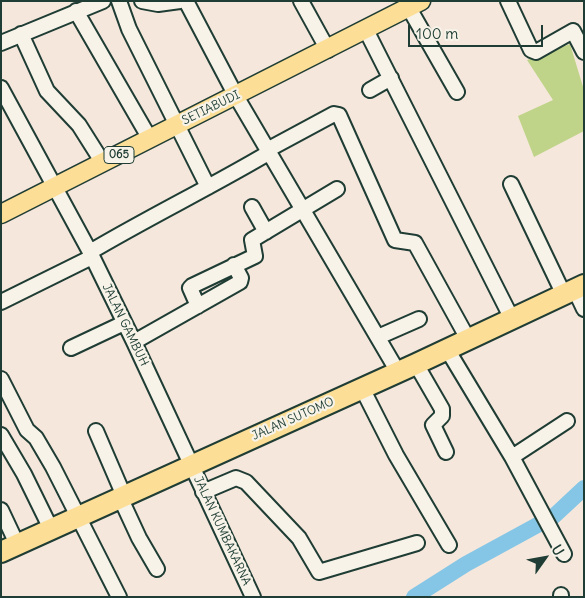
<!DOCTYPE html>
<html>
<head>
<meta charset="utf-8">
<style>
  body { margin:0 }
  #map { position:relative; width:585px; height:598px; overflow:hidden; background:#f5e7dc; font-family:Delius,sans-serif }
  canvas { display:block }
  .frame { position:absolute; inset:0; border:2px solid #1f3d34; pointer-events:none }
  .north { position:absolute; left:520px; top:533px; width:50px; height:50px; -webkit-text-stroke:4px #f7f3e8; paint-order:stroke; rotate:58deg; font-size:14px; font-weight:700; line-height:20px; text-align:center; color:#1f3d34 }
  .north::after { content:''; display:block; margin:auto; width:18px; height:22px; background:#1f3d34; clip-path:polygon(50% 0,100% 100%,50% 72%,0 100%) }
  .scale { position:absolute; left:408px; top:25px; width:135px; height:22px; box-sizing:border-box; border:2px solid #1f3d34; border-top:0; padding-left:6px; font-size:15px; line-height:18px; white-space:nowrap; color:#1f3d34; -webkit-text-stroke:4px #f7f3e8; paint-order:stroke }
</style>
</head>
<body>
<div id="map">
<canvas width="585" height="598"></canvas>
<div class="frame"></div>
<div class="north">U</div>
<div class="scale">100 m</div>
</div>
<script>
const ctx = document.querySelector('canvas').getContext('2d');
ctx.lineJoin = 'round';
function fill(path, color) { ctx.fillStyle = color; ctx.fill(path, 'evenodd'); }
function strokePath(path, color, width, dash) { ctx.strokeStyle = color; ctx.lineWidth = width; ctx.lineCap = dash ? 'butt' : 'round'; ctx.setLineDash(dash || []); ctx.stroke(path); }
function label(font, color, halo, rows, align = 'center') {
  ctx.font = font + ' Delius,sans-serif'; ctx.lineWidth = 4.5; ctx.setLineDash([]); ctx.textBaseline = 'middle'; ctx.strokeStyle = halo; ctx.fillStyle = color; for (const [text, x, y, turn = 0] of rows) {
    ctx.save(); ctx.translate(x, y); ctx.rotate((+turn || 0) * Math.PI / 180); ctx.textAlign = isNaN(turn) ? turn : align; if (halo) ctx.strokeText(text, 0, 0); ctx.fillText(text, 0, 0); ctx.restore();
  }
}
fill(new Path2D(`
  M570,44L584,90V131L534,157L518,116L553,100L527,60Z`), '#bfd489');
strokePath(new Path2D(`
  M414,597L466,564L554,516L584,488`), '#85c6e6', 16);
const minor = new Path2D(`
  M119,1L129,29L208,187
  M142,1L158,4L180,1
  M186,1L236,96L398,372
  M301,1L328,50
  M508,1L531,50L536,52L573,31L584,52
  M409,8L457,92
  M76,11L150,139
  M366,30L512,319
  M21,34L47,91L79,125L103,163
  M1,43L103,1
  M1,88L90,252L134,342L253,597
  M370,90L391,78
  M269,149L334,114L339,115L395,240L415,243L468,339
  M511,184L564,295
  M252,207L266,232
  M90,252C149,217 211,187 270,152
  M575,290L584,309
  M1,302L92,257
  M198,306L190,288L192,286L255,256L252,240L337,189
  M378,337L419,319
  M134,342L240,282L241,278L234,265
  M71,348L124,323
  M447,349L512,457L564,554
  M416,364L442,409V416L433,425L446,452
  M1,379L27,430L36,438L53,467L119,597
  M362,388L396,455L449,545
  M96,431L124,496
  M1,435L24,474L51,529
  M512,457L567,421
  M203,492L236,478L246,482L299,538L319,572L417,543
  M120,497L139,538L157,569
  M1,510L17,544
  M561,595V597`);
const major = new Path2D(`
  M1,214L421,1`);
const highway = new Path2D(`
  M1,552L416,364L584,285`);
strokePath(minor, '#1f3d34', 18);
strokePath(major, '#1f3d34', 21);
strokePath(highway, '#1f3d34', 24);
strokePath(minor, '#f7f3e8', 14);
strokePath(major, '#fcde96', 18);
strokePath(highway, '#fcde96', 20);
for (const [x, y, w] of [
  [119,155,30]
]) { const box = new Path2D(); box.roundRect(x - w / 2, y - 8.5, w, 17, 4); ctx.fillStyle = '#f7f3e8'; ctx.fill(box); strokePath(box, '#1f3d34', 1); }
label('bold 11px', '#1f3d34', null, [
  ["065",119,155]
]);
label('12px', '#1f3d34', '#f7f3e8', [
  ["SETIABUDI",211,108,-26],
  ["JALAN GAMBUH",125,325,64],
  ["JALAN SUTOMO",293,419,-24],
  ["JALAN KUMBAKARNA",222,531,65]
]);
</script>
</body>
</html>
